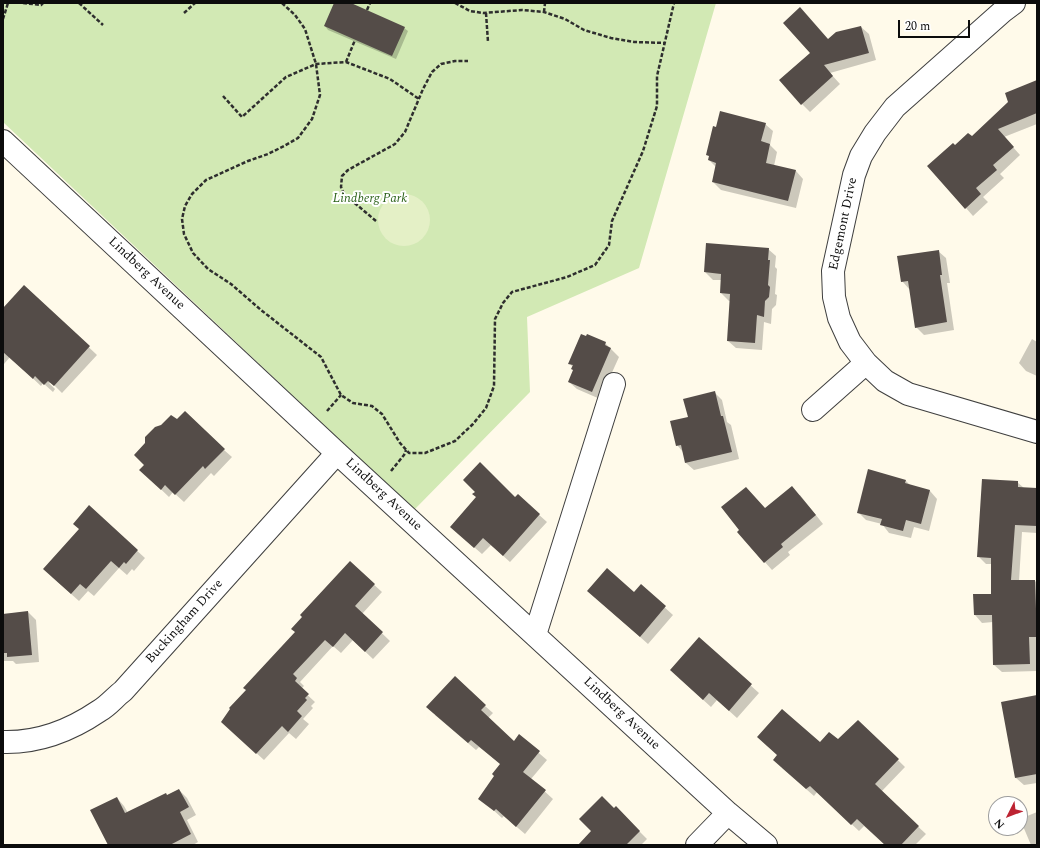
<!DOCTYPE html>
<html>
<head>
<meta charset="utf-8">
<style>
  body { margin:0 }
  #map { position:relative; width:1040px; height:848px; overflow:hidden; background:#fffaea; font-family:Spectral,serif }
  canvas { display:block }
  .frame { position:absolute; inset:0; border:4px solid #0c0c0c; pointer-events:none }
  .north { position:absolute; left:988px; top:796px; width:40px; height:40px; box-sizing:border-box; background:#fff; border:1px solid #9e9e9e; border-radius:50%; rotate:228deg; font-size:11px; font-weight:700; line-height:16px; text-align:center; color:#0c0c0c }
  .north::after { content:''; display:block; margin:auto; width:14px; height:18px; background:#bd2332; clip-path:polygon(50% 0,100% 100%,50% 72%,0 100%) }
  .scale { position:absolute; left:898px; top:20px; width:72px; height:18px; box-sizing:border-box; border:2px solid #0c0c0c; border-top:0; padding-left:5px; font-size:12px; line-height:14px; white-space:nowrap; color:#0c0c0c; -webkit-text-stroke:3px #fff; paint-order:stroke }
</style>
</head>
<body>
<div id="map">
<canvas width="1040" height="848"></canvas>
<div class="frame"></div>
<div class="north">N</div>
<div class="scale">20 m</div>
</div>
<script>
const ctx = document.querySelector('canvas').getContext('2d');
ctx.lineJoin = 'round';
function fill(path, color) { ctx.fillStyle = color; ctx.fill(path, 'evenodd'); }
function strokePath(path, color, width, dash) { ctx.strokeStyle = color; ctx.lineWidth = width; ctx.lineCap = dash ? 'butt' : 'round'; ctx.setLineDash(dash || []); ctx.stroke(path); }
function label(font, color, halo, rows, align = 'center') {
  ctx.font = font + ' Spectral,serif'; ctx.lineWidth = 4; ctx.setLineDash([]); ctx.textBaseline = 'middle'; ctx.strokeStyle = halo; ctx.fillStyle = color; for (const [text, x, y, turn = 0] of rows) {
    ctx.save(); ctx.translate(x, y); ctx.rotate((+turn || 0) * Math.PI / 180); ctx.textAlign = isNaN(turn) ? turn : align; if (halo) ctx.strokeText(text, 0, 0); ctx.fillText(text, 0, 0); ctx.restore();
  }
}
fill(new Path2D(`
  M3,3H716L639,268L527,317L530,392L414,510L3,122Z`), '#d2e9b4');
fill(new Path2D(`
  M378 220a26 26 0 1 1 52 0a26 26 0 1 1-52 0Z`), '#e4f0c6');
fill(new Path2D(`
  M335,3H348L404,28L408,31L396,59L328,30L325,26Z
  M861,27L869,34L876,60L830,73L840,84L810,112L802,104L812,53L829,40Z
  M1037,81V124L1004,137L1020,155L1000,174L1004,178L983,197L988,202L973,216L966,208L955,146L972,137Z
  M765,124L773,131L770,145L777,152L774,166L796,171L803,179L796,208L721,190L713,182L716,167L709,160L710,157L707,154Z
  M768,249L776,256L775,267L777,269L775,294L777,295L776,305L772,309L771,324L764,322L762,350L736,348L728,341L731,301H729L721,293L722,280H713L705,272Z
  M938,251L946,258L950,283H947L954,330L924,335L916,327L910,290L902,281Z
  M24,286L97,355L62,393L51,382L49,383L55,389L53,392L43,383L41,386L10,357L4,364L3,362V309Z
  M1032,339L1037,342V376L1026,371L1019,363Z
  M605,343L619,357L600,399L577,389L569,382L574,370L570,363Z
  M714,392L722,400L727,422L731,425L739,459L694,470L686,463L683,452L677,445L689,417Z
  M224,450L232,457L214,476L211,473L184,502L173,492L169,497L148,477Z
  M906,481L911,486L930,491L937,499L929,531L914,527L911,538L889,533L882,524L866,520L858,512Z
  M1017,482L1024,488L1037,489V533L1022,532L1019,581H1035L1037,583V671L1002,672L994,665L993,622L982,623L975,615L992,595V564H986L978,556Z
  M800,495L823,524L788,552L790,555L772,570L738,532L766,509Z
  M518,496L547,522L510,562L491,545L482,554L459,534L477,498L516,499Z
  M89,507L145,558L134,571L132,569L127,575L119,568L94,596L88,591L79,601L52,577L80,530Z
  M350,563L382,592L362,614L390,641L373,659L353,640L341,653L333,646L300,682L304,686L301,689L315,702L311,706L313,708L303,719L309,724L296,739L289,733L264,760L230,729L296,633Z
  M641,586L673,615L648,644L596,598L634,594Z
  M28,612L36,620L39,662L16,664L13,661H3V614Z
  M699,639L759,693L737,718L717,700L711,707L679,678Z
  M1037,696V783L1024,785L1016,778Z
  M485,706L493,713L488,718L514,742L519,736L547,760L531,779L553,799L525,834L504,816L502,818L480,798L496,776L501,764L479,747L476,750L435,715Z
  M858,721L905,767L881,792L926,834L915,845H885L864,826L859,831L817,792L814,796L782,768L820,744L838,741Z
  M179,790L187,798L196,815L187,820L198,842L193,845H109L117,798L124,806L128,813Z
  M616,808L647,839L641,845H579Z
  M1037,812V845H1031L1020,819Z`), '#0003');
fill(new Path2D(`
  M334,3H351L405,27L392,56L324,26Z
  M800,7L828,39L836,32L861,26L869,53L824,65L833,76L801,105L779,80L810,53L783,23Z
  M1037,80V113L998,129L1014,147L993,165L997,170L976,188L981,194L965,209L927,166L953,143L955,145L968,133L972,136L1008,102L1005,93Z
  M720,111L766,123L761,141L770,144L766,163L796,170L788,201L712,182L716,163L708,160L709,156L706,155L713,126L716,127Z
  M706,243L769,248L768,260H770L768,285L770,287L769,297L765,301L764,317L757,315L755,343L727,341L730,294L720,293L721,274L704,272Z
  M939,250L942,275H940L947,322L915,328L908,281L901,282L897,256Z
  M24,285L90,346L54,386L48,381L44,385L35,376L33,379L3,352V308Z
  M581,334L586,336L587,334L606,342L605,345L611,348L592,392L568,382L573,370L571,369L573,365L568,364Z
  M715,391L721,416H723L732,452L685,463L681,445L676,446L670,421L688,417L683,399Z
  M185,411L225,449L205,469L203,466L175,495L165,485L161,490L139,470L144,465L134,455L145,443V437L155,427L161,425L171,415L177,419Z
  M480,462L515,497L518,494L540,514L503,556L483,538L474,548L450,527L476,497L472,494L475,492L463,480Z
  M868,469L906,480L905,483L930,490L921,524L906,520L903,531L880,525L882,519L857,513Z
  M982,479L1018,481V487L1037,488V526L1015,525L1011,580H1035L1037,637H1029L1030,664L993,665L992,615H974L973,594H991V558L977,557Z
  M792,486L816,515L781,544L783,547L764,563L737,532L739,530L721,507L746,487L765,508Z
  M89,505L138,550L126,564L124,562L119,568L111,561L86,589L80,584L71,594L43,569L79,529L73,524Z
  M350,561L375,584L355,606L383,632L365,652L345,633L333,647L325,640L293,674L297,678L295,681L309,694L305,698L307,700L297,711L302,716L288,732L282,726L256,754L221,722L230,709L229,708L246,690L243,688L295,632L291,629L302,617L300,615Z
  M607,568L634,592L641,584L666,606L640,637L587,591Z
  M28,611L32,655L7,657V653H3V614Z
  M699,637L752,684L729,711L709,693L703,700L670,670Z
  M455,676L486,705L481,710L514,741L519,734L540,751L523,772L546,790L516,827L496,809L494,811L478,799L494,776L492,774L500,764L471,740L468,743L426,707Z
  M1037,695V774L1015,778L1001,702Z
  M782,709L820,742L829,732L838,739L858,720L899,759L875,784L919,826L901,845H885L857,819L851,825L810,786L806,789L773,760L777,755L757,737Z
  M179,789L189,807L180,812L191,834L170,845H108L90,810L117,797L125,813L166,793L167,795Z
  M602,796L614,808L616,806L640,831L626,845H578L591,831L579,819Z`), '#544c48');
const minor = new Path2D(`
  M1014,3L1002,12L895,107L875,133L861,156L854,175L833,271L834,297L839,318L850,342L866,363L885,381L908,394L1037,432
  M3,141L337,453L728,813L766,845
  M813,410L866,363
  M535,635L614,384
  M3,742C38,743 71,730 99,711C108,706 115,697 123,691L337,453
  M697,845L728,813`);
strokePath(minor, '#3f3f3f', 24);
strokePath(new Path2D(`
  M23,3L41,5L43,3
  M79,3L103,25
  M282,3L295,15L305,29L316,64L320,95L312,119L298,138L284,146L268,154L248,161L206,180L192,194L185,206L182,219L184,234L193,253L208,269L231,284L261,310L321,357L341,395L353,403L372,406L382,414L400,443L409,453H425L455,441L473,424L486,408L494,386L495,319L503,303L512,292L567,277L595,265L609,245L612,221L643,151L657,106V76L674,3
  M455,3L470,11L483,13L522,10L544,12L565,19L584,30L611,38L634,42L665,43
  M367,10L370,3
  M544,12L545,3
  M184,13L195,3
  M486,13L488,42
  M3,19L8,3
  M346,62L355,40
  M223,96L242,117L286,77L316,64L346,62L390,79L419,99
  M376,221L344,194L341,187L342,176L348,170L395,144L405,132L423,89L432,72L441,64L455,61H468
  M327,411L341,395
  M391,471L404,455L406,450`), '#2e2e2e', 2.5, [4, 2]);
strokePath(minor, '#fff', 22);
label('italic 13px', '#2e641c', '#fff', [
  ["Lindberg Park",370,199]
]);
label('13px', '#0c0c0c', '#fff', [
  ["Edgemont Drive",844,224,-78],
  ["Lindberg Avenue",146,274,43],
  ["Lindberg Avenue",383,495,43],
  ["Buckingham Drive",185,622,-48],
  ["Lindberg Avenue",621,714,43]
]);
</script>
</body>
</html>
